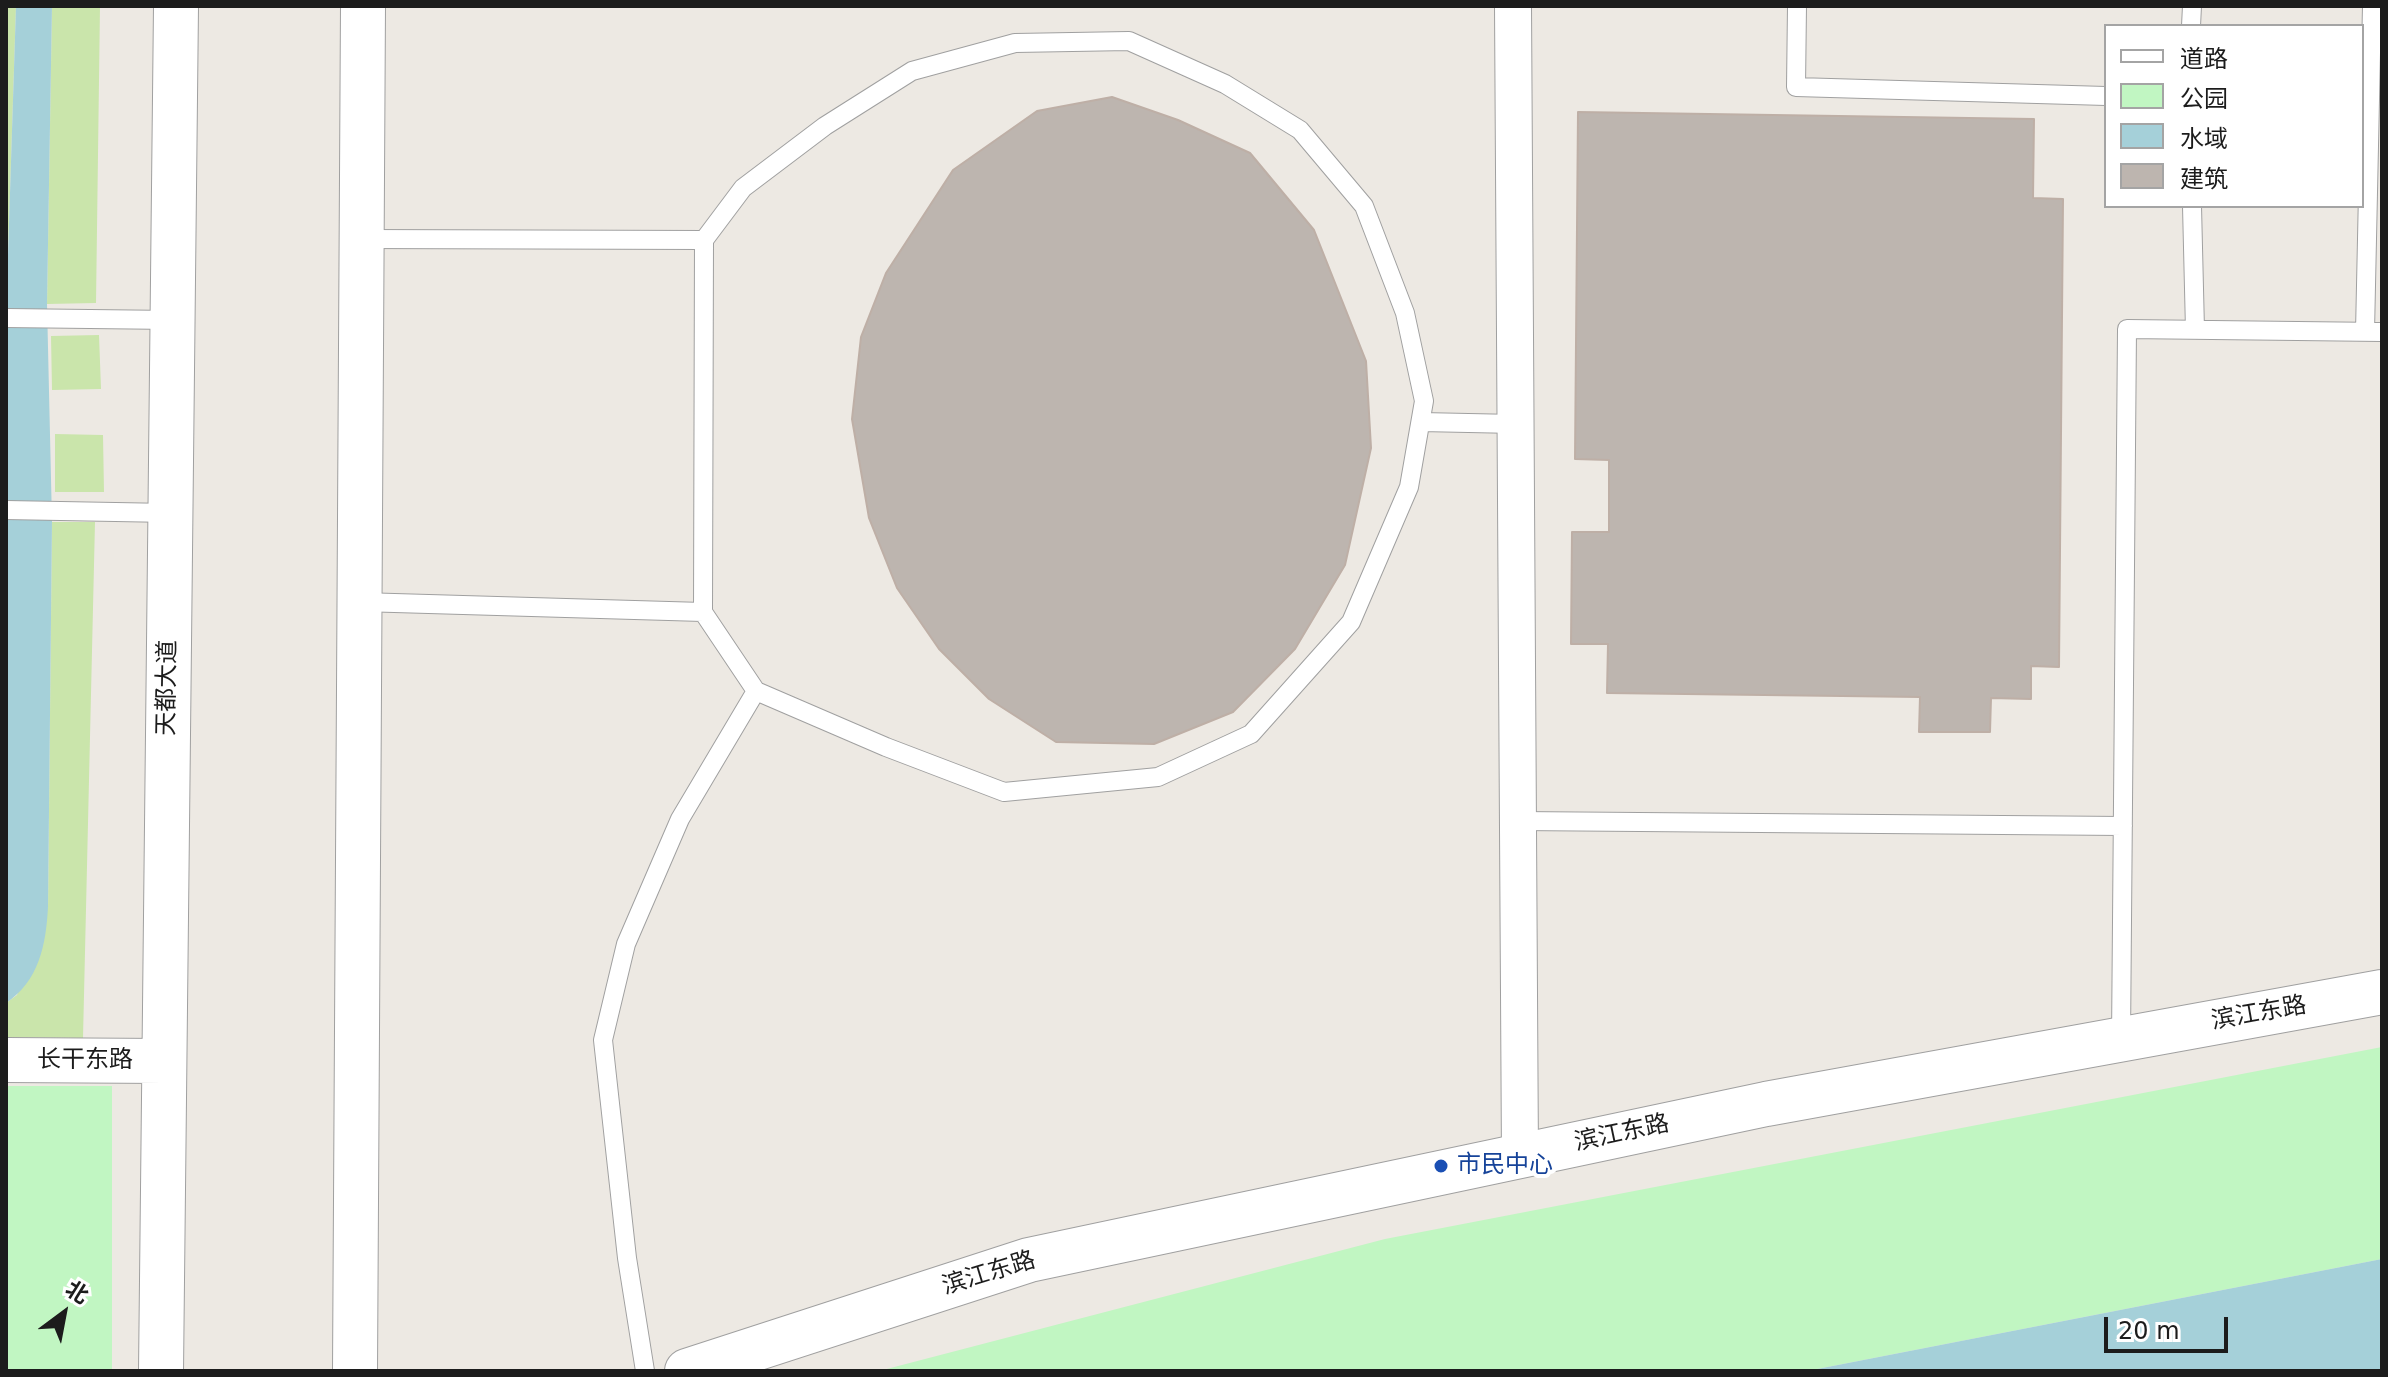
<!DOCTYPE html>
<html>
<head>
<meta charset="utf-8">
<style>
  body { margin:0 }
  #map { position:relative; width:2388px; height:1377px; overflow:hidden; background:#ede9e3; font-family:"DejaVu Sans","Noto Sans SC",sans-serif }
  canvas { display:block }
  .frame { position:absolute; inset:0; border:8px solid #1c1c1c; pointer-events:none }
  .legend { position:absolute; left:2104px; top:24px; width:260px; height:184px; box-sizing:border-box; background:#fff; border:2px solid #a4a4a4; margin:0; padding:10px 14px; list-style:none; font-size:24px; color:#1c1c1c }
  .legend li { display:flex; align-items:center; gap:16px; height:40px }
  .legend b { width:40px; border:2px solid #a4a4a4 }
  .north { position:absolute; left:24px; top:1273px; width:80px; height:80px; -webkit-text-stroke:6px #fff; paint-order:stroke; rotate:32deg; font-size:22px; font-weight:700; line-height:32px; text-align:center; color:#1c1c1c }
  .north::after { content:''; display:block; margin:auto; width:28px; height:36px; background:#1c1c1c; clip-path:polygon(50% 0,100% 100%,50% 72%,0 100%) }
  .scale { position:absolute; left:2104px; top:1317px; width:124px; height:36px; box-sizing:border-box; border:4px solid #1c1c1c; border-top:0; padding-left:10px; font-size:24px; line-height:28px; white-space:nowrap; color:#1c1c1c; -webkit-text-stroke:6px #fff; paint-order:stroke }
</style>
</head>
<body>
<div id="map">
<canvas width="2388" height="1377"></canvas>
<div class="frame"></div>
<ul class="legend">
<li><b style="height:10px;background:#fff"></b>道路</li>
<li><b style="height:22px;background:#c1f6c2"></b>公园</li>
<li><b style="height:22px;background:#a5d0d9"></b>水域</li>
<li><b style="height:22px;background:#bdb5af"></b>建筑</li>
</ul>
<div class="north">北</div>
<div class="scale">20 m</div>
</div>
<script>
const ctx = document.querySelector('canvas').getContext('2d');
ctx.lineJoin = 'round';
function fill(path, color) { ctx.fillStyle = color; ctx.fill(path, 'evenodd'); }
function strokePath(path, color, width, dash) { ctx.strokeStyle = color; ctx.lineWidth = width; ctx.lineCap = dash ? 'butt' : 'round'; ctx.setLineDash(dash || []); ctx.stroke(path); }
function label(font, color, halo, rows, align = 'center') {
  ctx.font = font + ' "DejaVu Sans","Noto Sans SC",sans-serif'; ctx.lineWidth = 8; ctx.setLineDash([]); ctx.textBaseline = 'middle'; ctx.strokeStyle = halo; ctx.fillStyle = color; for (const [text, x, y, turn = 0] of rows) {
    ctx.save(); ctx.translate(x, y); ctx.rotate((+turn || 0) * Math.PI / 180); ctx.textAlign = isNaN(turn) ? turn : align; if (halo) ctx.strokeText(text, 0, 0); ctx.fillText(text, 0, 0); ctx.restore();
  }
}
fill(new Path2D(`
  M6,6H16L7,286H6Z
  M52,6H100L96,303L47,304Z
  M99,335L101,389L52,390L51,336Z
  M55,434L103,435L104,492H55Z
  M52,522H95L83,1038L6,1037V1003L17,995L48,907Z
  M6,527L7,913L6,929Z`), '#cae5ab');
fill(new Path2D(`
  M2382,1047V1259L1807,1371H879L1385,1239Z
  M6,1086H112V1371H6Z`), '#c1f6c2');
fill(new Path2D(`
  M16,6H52L47,304L52,522L48,907C46,945 39,981 6,1003L7,286Z
  M2382,1259V1371H1807Z`), '#a5d0d9');
const building = new Path2D(`
  M1112,97L1178,120L1250,153L1314,230L1366,361L1371,448L1345,565L1295,649L1233,712L1154,744L1056,742L989,699L939,649L897,588L869,518L852,419L861,337L886,273L953,170L1037,111Z
  M1578,112L2034,119L2033,198L2063,199L2059,667L2031,666V699L1991,698L1990,732H1919L1920,697L1607,693L1608,644H1571L1572,532H1609V460L1575,459Z`);
fill(building, '#bdb5af');
strokePath(building, '#beafa6', 2);
const service = new Path2D(`
  M1797,6L1796,87L2106,96
  M2191,26L2192,6
  M2192,206L2195,330
  M362,239L704,240L743,188L825,126L912,71L1015,43L1129,41L1225,84L1300,130L1364,206L1405,313L1424,401L1409,487L1351,622L1251,734L1158,777L1004,792L886,747L756,691L680,819L626,944L603,1040L627,1258L645,1371
  M6,318L173,320
  M2365,332L2372,6
  M1421,422L1516,424
  M6,510L170,513
  M360,602L703,612L756,691
  M703,612L704,240
  M1518,821L2123,826
  M2121,1039L2127,329L2382,332`);
const minor = new Path2D(`
  M1513,6L1520,1156`);
const tertiary = new Path2D(`
  M6,1060L164,1061
  M161,1371L176,6
  M355,1371L363,6
  M687,1371L1029,1260L1766,1104L2382,992`);
strokePath(service, '#a0a0a0', 20);
strokePath(minor, '#a0a0a0', 38);
strokePath(tertiary, '#a0a0a0', 46);
strokePath(service, '#fff', 18);
strokePath(minor, '#fff', 36);
strokePath(tertiary, '#fff', 44);
for (const [x, y, r, color] of [
  [1441,1166,8,"#1a4fb4"]
]) { const dot = new Path2D(); dot.arc(x, y, r, 0, 2 * Math.PI); ctx.fillStyle = color; ctx.fill(dot); strokePath(dot, '#fff', 3); }
label('24px', '#1c1c1c', '#fff', [
  ["天都大道",168,688,-89],
  ["滨江东路",2259,1014,-10],
  ["长干东路",85,1061],
  ["滨江东路",1622,1134,-12],
  ["滨江东路",989,1274,-17]
]);
label('24px', '#164399', '#fff', [
  ["市民中心",1457,1166]
], 'left');
</script>
</body>
</html>
